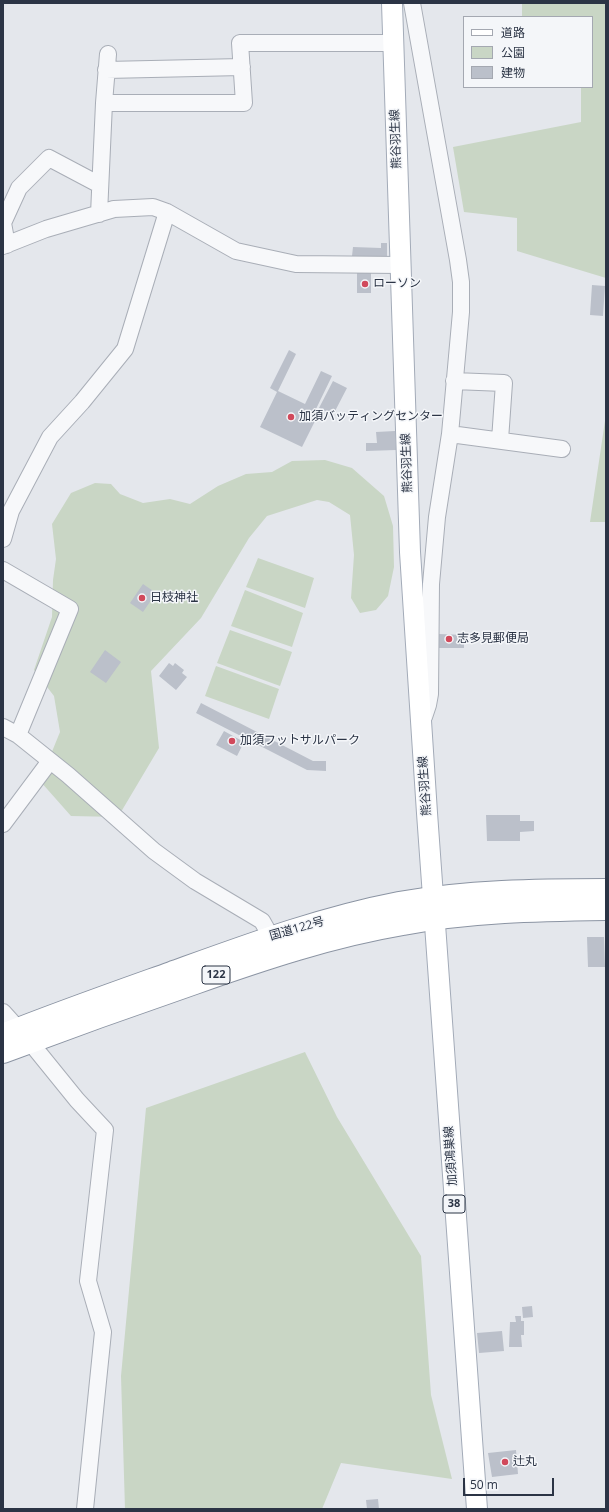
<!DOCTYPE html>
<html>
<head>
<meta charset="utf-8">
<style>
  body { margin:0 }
  #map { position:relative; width:609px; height:1512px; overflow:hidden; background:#e4e7ec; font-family:"Open Sans","Noto Sans JP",sans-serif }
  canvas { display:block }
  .frame { position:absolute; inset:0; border:4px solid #2b3445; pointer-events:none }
  .legend { position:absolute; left:463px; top:16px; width:130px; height:72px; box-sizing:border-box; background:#f4f6f9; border:1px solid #a4a8b1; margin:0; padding:5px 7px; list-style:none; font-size:12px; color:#2b3445 }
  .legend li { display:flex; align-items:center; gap:8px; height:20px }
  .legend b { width:20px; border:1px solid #a4a8b1 }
  .scale { position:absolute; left:463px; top:1478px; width:91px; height:18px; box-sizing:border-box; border:2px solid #2b3445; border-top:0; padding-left:5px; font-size:12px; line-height:14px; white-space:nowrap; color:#2b3445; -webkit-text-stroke:3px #f4f6f9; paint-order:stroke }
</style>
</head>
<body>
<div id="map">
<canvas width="609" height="1512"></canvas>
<div class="frame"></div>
<ul class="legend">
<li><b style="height:5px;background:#fff"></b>道路</li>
<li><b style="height:11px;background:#c9d6c5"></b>公園</li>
<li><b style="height:11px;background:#bbc0ca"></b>建物</li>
</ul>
<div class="scale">50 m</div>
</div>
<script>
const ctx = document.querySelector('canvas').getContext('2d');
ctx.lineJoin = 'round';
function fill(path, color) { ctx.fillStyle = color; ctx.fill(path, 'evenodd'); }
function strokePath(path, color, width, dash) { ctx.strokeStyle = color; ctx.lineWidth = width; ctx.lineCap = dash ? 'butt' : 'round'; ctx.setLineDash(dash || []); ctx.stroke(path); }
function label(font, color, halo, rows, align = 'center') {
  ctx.font = font + ' "Open Sans","Noto Sans JP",sans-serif'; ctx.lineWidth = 3; ctx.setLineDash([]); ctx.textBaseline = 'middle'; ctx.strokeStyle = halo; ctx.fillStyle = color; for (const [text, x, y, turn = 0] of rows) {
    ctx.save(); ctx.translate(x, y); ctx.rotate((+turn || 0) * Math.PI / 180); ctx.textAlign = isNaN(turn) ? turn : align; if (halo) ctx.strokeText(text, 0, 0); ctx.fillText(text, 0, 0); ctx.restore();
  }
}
fill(new Path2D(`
  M522,3H606V278L517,251V218L464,212L453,147L581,122V87H592V17H522Z
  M606,414V522H590Z
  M325,460L352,468L384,496L393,526L394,567L388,596L376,610L360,613L351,598L354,555L350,515L329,502L317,500L267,516L249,538L201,618L151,671L159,748L118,817L71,816L40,781L60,732L54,696L34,670L52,617L53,580L56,559L52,524L71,493L95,483L111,484L120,494L143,503L170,499L190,504L218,486L246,474L272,472L292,461Z
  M258,558L314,578L305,608L246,587Z
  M245,590L303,613L292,647L231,626Z
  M230,630L292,652L280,686L217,663Z
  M216,666L279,689L269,719L205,696Z
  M305,1052L337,1117L421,1256L431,1395L452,1479L341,1463L322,1509H125L121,1376L146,1108Z`), '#c9d6c5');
fill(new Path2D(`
  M381,243H387V257L352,256L353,247L381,248Z
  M357,272H371V293H357Z
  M592,285L605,286L603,316L590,315Z
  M289,350L296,354L278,391L305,404L321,371L332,376L316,409L320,411L302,447L260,427L277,392L270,388Z
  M333,381L347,388L333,415L319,408Z
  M395,431L396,450L366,451V443H377L376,432Z
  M143,584L156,593L143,612L130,603Z
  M439,634L464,635V648H439Z
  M105,650L121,662L106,683L90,672Z
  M169,663L173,666L175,663L184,670L182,673L187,677L176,690L159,676Z
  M201,703L313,761H326V771L307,770L196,713Z
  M224,731L244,742L237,756L216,745Z
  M486,815H520V821H534V831L520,832V841H487Z
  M587,937H604L605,967H588Z
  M532,1306L533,1317L523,1318L522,1307Z
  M515,1316H521V1321H524V1335H521L522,1347H509L510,1322H516Z
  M502,1331L504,1351L479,1353L477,1333Z
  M516,1450L518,1474L492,1477L488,1453Z
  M378,1499L379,1509H367L366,1500Z`), '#bbc0ca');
const minor = new Path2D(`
  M412,3L458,260L461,282V312L450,434L437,517L431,584L430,694L428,705L424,717
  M106,70L242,67
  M104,103H244L240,43H392
  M99,214L104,103L108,54
  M7,245L3,223L19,188L49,158L100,185
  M3,246L46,229L114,209L153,207L167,212L236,251L296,264L400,265
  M454,381L504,383L500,440
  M450,434L562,449
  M3,539L11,511L50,437L82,402L125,349L167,212
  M3,570L70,609L18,735
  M3,727L18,735L68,775L154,851L195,881L262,921L271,937
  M3,824L50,761
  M3,1012L30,1042L77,1100L105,1130L88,1281L103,1332L85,1509`);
const major = new Path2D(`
  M392,3L410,552L427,813L477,1509`);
const highway = new Path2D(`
  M3,1035C58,1013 115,993 171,973C246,946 321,918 399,903C467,891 537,890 606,890
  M3,1052C67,1028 131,1005 195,983C263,959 332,936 403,924C470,911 538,910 606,909`);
strokePath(minor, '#a9aeb7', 18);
strokePath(major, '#a3abb8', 22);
strokePath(highway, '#8b94a3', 24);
strokePath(minor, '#f7f8fa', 16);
strokePath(major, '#fff', 20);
strokePath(highway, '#fff', 22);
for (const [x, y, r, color] of [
  [365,284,4,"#d1495b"],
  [291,417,4,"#d1495b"],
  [142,598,4,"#d1495b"],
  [449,639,4,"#d1495b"],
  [232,741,4,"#d1495b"],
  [505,1462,4,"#d1495b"]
]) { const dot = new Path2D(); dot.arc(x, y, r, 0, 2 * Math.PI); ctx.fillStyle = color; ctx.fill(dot); strokePath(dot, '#f4f6f9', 1.5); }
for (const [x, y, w] of [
  [216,975,28],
  [454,1204,22]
]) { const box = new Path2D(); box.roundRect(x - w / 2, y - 9, w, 18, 3); ctx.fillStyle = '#f4f6f9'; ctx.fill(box); strokePath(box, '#2b3445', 1); }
label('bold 11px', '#2b3445', null, [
  ["122",216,975],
  ["38",454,1204]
]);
label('12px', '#2b3445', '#f4f6f9', [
  ["熊谷羽生線",396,139,-92],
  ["熊谷羽生線",407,463,-92],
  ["熊谷羽生線",425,786,-94],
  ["国道122号",297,929,-16],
  ["加須鴻巣線",451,1156,-94]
]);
label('12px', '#2b3445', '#f4f6f9', [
  ["ローソン",373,284],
  ["加須バッティングセンター",299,417],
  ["日枝神社",150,598],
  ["志多見郵便局",457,639],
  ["加須フットサルパーク",240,741],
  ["辻丸",513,1462]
], 'left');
</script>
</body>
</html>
